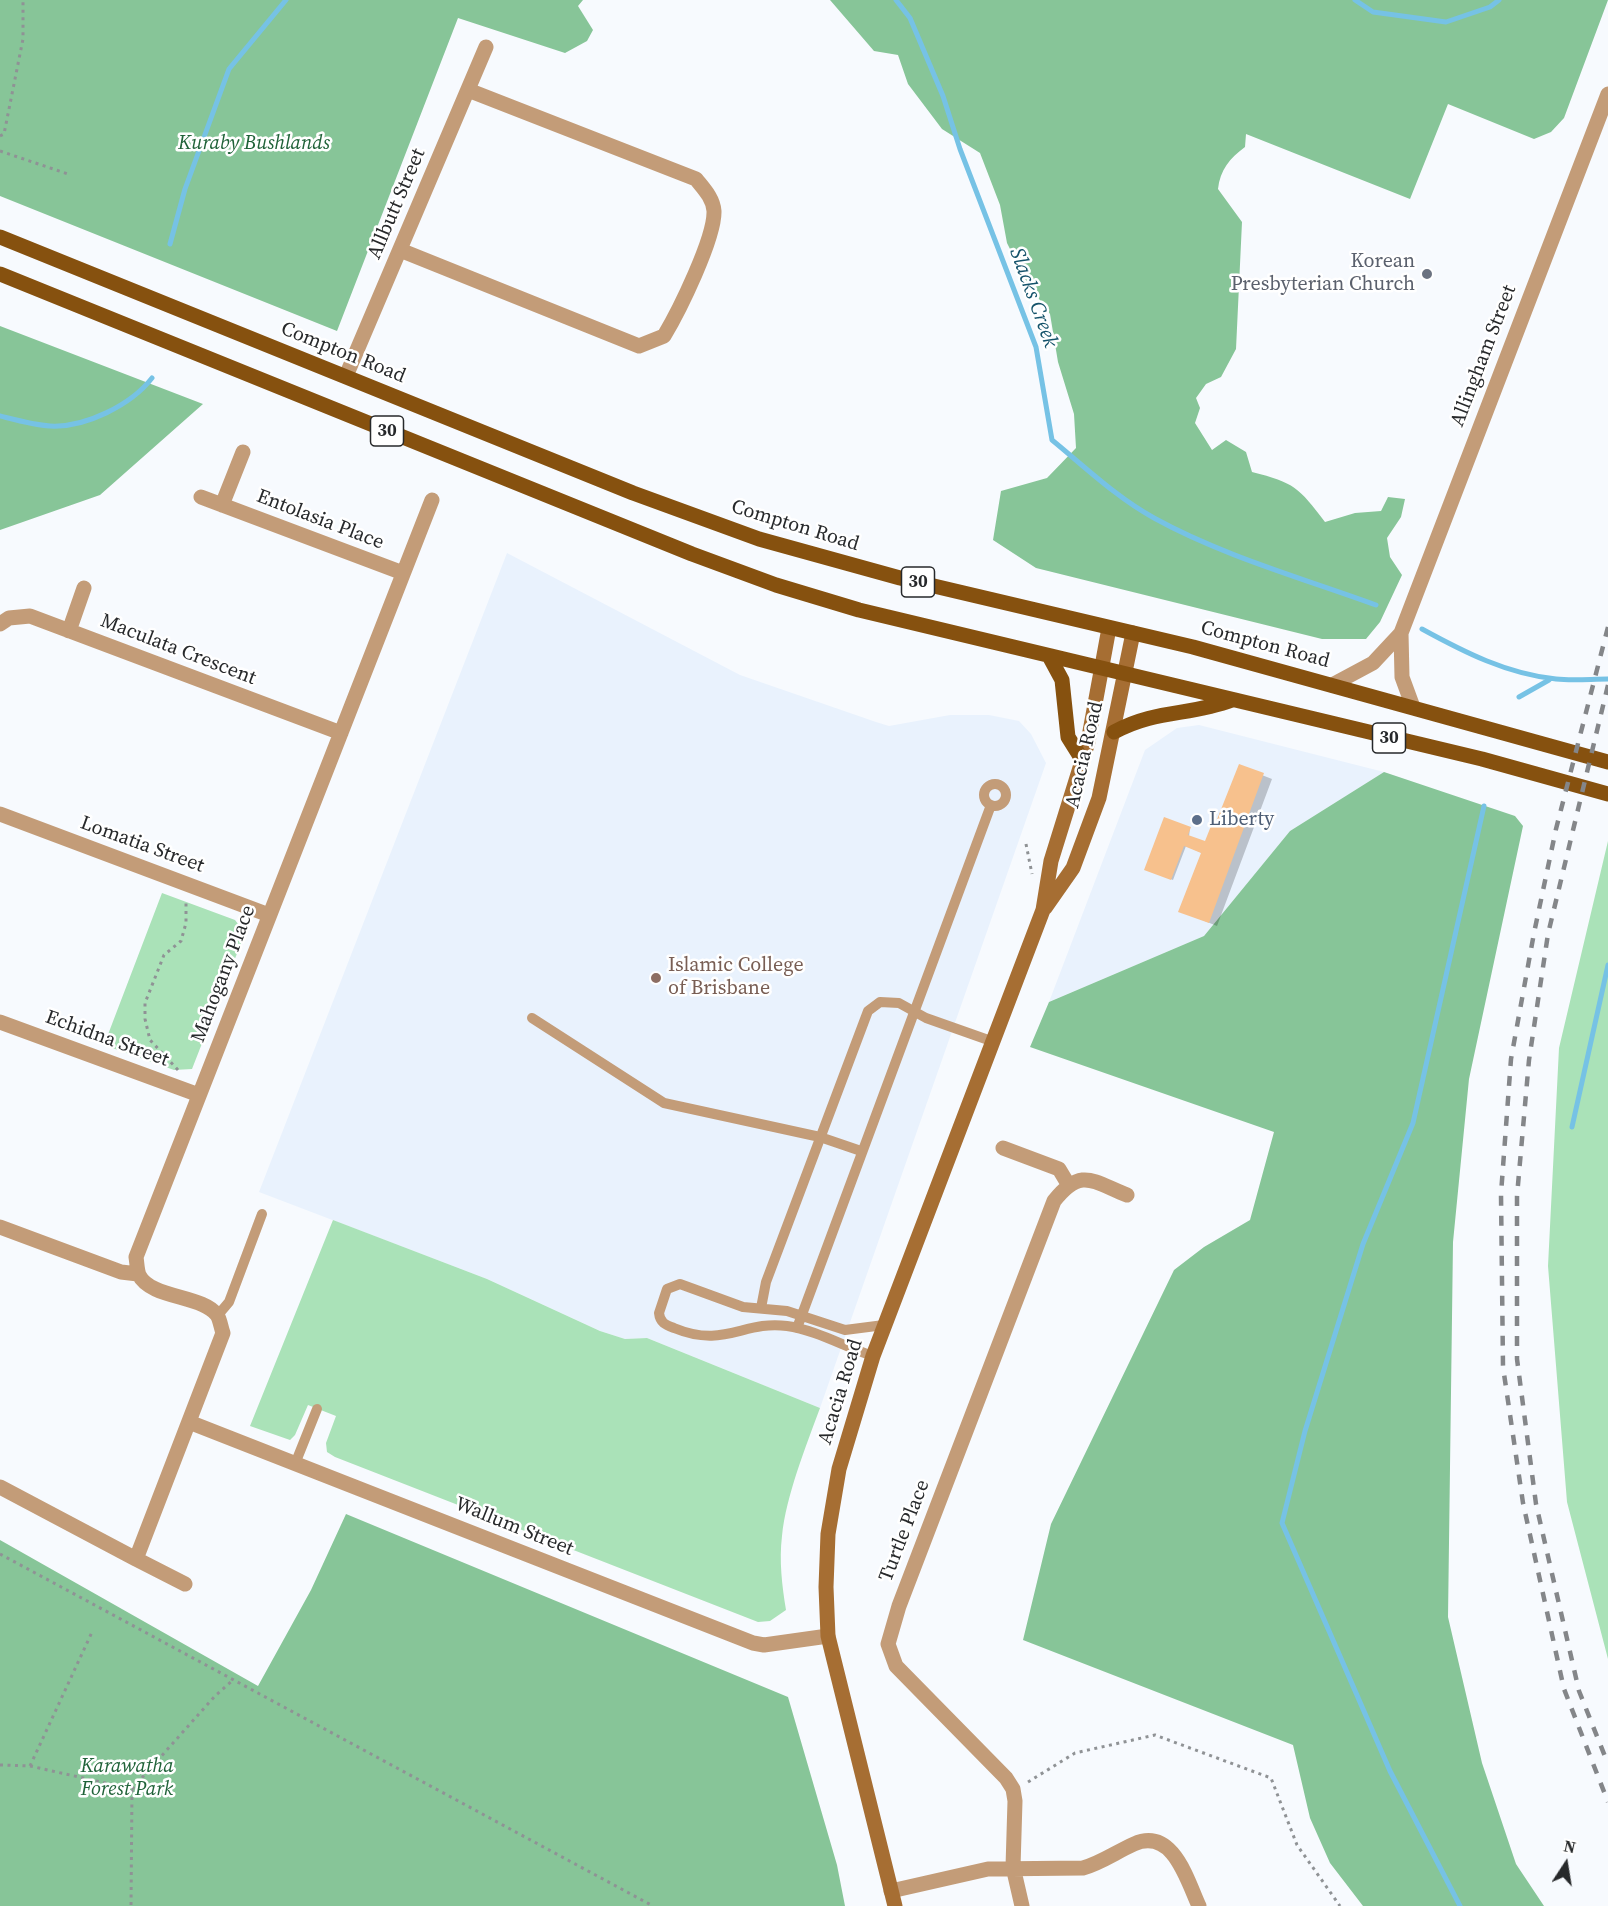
<!DOCTYPE html>
<html>
<head>
<meta charset="utf-8">
<style>
  body { margin:0 }
  #map { position:relative; width:1608px; height:1906px; overflow:hidden; background:#f7fafe; font-family:"Source Serif 4",serif }
  canvas { display:block }
  .north { position:absolute; left:1536px; top:1834px; width:60px; height:60px; -webkit-text-stroke:4px #fff; paint-order:stroke; rotate:12deg; font-size:16px; font-weight:700; line-height:24px; text-align:center; color:#27292b }
  .north::after { content:''; display:block; margin:auto; width:21px; height:27px; background:#27292b; clip-path:polygon(50% 0,100% 100%,50% 72%,0 100%) }
</style>
</head>
<body>
<div id="map">
<canvas width="1608" height="1906"></canvas>
<div class="north">N</div>
</div>
<script>
const ctx = document.querySelector('canvas').getContext('2d');
ctx.lineJoin = 'round';
function fill(path, color) { ctx.fillStyle = color; ctx.fill(path, 'evenodd'); }
function strokePath(path, color, width, dash) { ctx.strokeStyle = color; ctx.lineWidth = width; ctx.lineCap = dash ? 'butt' : 'round'; ctx.setLineDash(dash || []); ctx.stroke(path); }
function label(font, color, halo, rows, align = 'center') {
  ctx.font = font + ' "Source Serif 4",serif'; ctx.lineWidth = 5; ctx.setLineDash([]); ctx.textBaseline = 'middle'; ctx.strokeStyle = halo; ctx.fillStyle = color; for (const [text, x, y, turn = 0] of rows) {
    ctx.save(); ctx.translate(x, y); ctx.rotate((+turn || 0) * Math.PI / 180); ctx.textAlign = isNaN(turn) ? turn : align; if (halo) ctx.strokeText(text, 0, 0); ctx.fillText(text, 0, 0); ctx.restore();
  }
}
fill(new Path2D(`
  M507,553L740,675L876,722L889,726L950,715H989L1019,721L1031,734L1046,763L820,1408L647,1338L625,1339L600,1331L487,1279L259,1192Z
  M1199,725L1384,772L1290,831L1204,936L1049,1002L1145,750L1177,728Z`), '#e9f2fd');
fill(new Path2D(`
  M1608,841V1659L1567,1502L1548,1266L1559,1048Z
  M162,893L235,920L245,933L192,1069L174,1070L104,1045Z
  M333,1220L487,1279L600,1331L625,1339L647,1338L820,1408C806,1446 786,1496 782,1536C779,1561 782,1585 786,1610L770,1621L758,1622L335,1457L327,1452L326,1443L336,1416L308,1405L295,1435L290,1440L250,1426Z`), '#aae2b8');
fill(new Path2D(`
  M0,0H583L578,6L593,30L587,41L565,53L458,18L337,331L0,196Z
  M830,0H1608L1564,118L1551,132L1534,139L1448,104L1410,199L1246,134L1245,147C1230,158 1220,170 1218,189L1242,222L1236,349L1221,377L1206,384L1196,398L1200,408L1195,423L1212,450L1226,440L1246,452L1252,472C1295,483 1298,487 1325,522L1355,513L1381,511L1388,497L1405,499L1401,517L1387,538L1390,557L1402,575L1380,622L1366,639H1322L1036,568L993,540L1001,491L1047,478L1076,448L1074,414L1058,362L1050,314L1026,281L1007,243L1000,205L980,153L942,129L908,84L898,55L874,51Z
  M0,326L203,404L100,495L0,530Z
  M1384,772L1515,816L1523,826L1469,1079L1453,1242L1448,1617L1482,1763L1516,1864L1544,1906H1363L1330,1863L1310,1818L1293,1745L1023,1640L1051,1524L1174,1270L1204,1247L1250,1220L1274,1132L1030,1047L1049,1002L1204,936L1290,831Z
  M346,1514L788,1697L837,1865L845,1906H0V1540L258,1686L311,1590Z`), '#87c598');
fill(new Path2D(`
  M1239,766L1272,779L1217,926L1180,911L1202,853L1186,846L1173,880L1148,870L1190,828L1189,837L1206,844L1215,829Z`), '#0003');
strokePath(new Path2D(`
  M896,0L910,18L943,96L960,149L1036,347L1052,440C1085,467 1116,497 1154,518C1223,556 1302,578 1376,605
  M1355,0L1373,12L1446,22L1490,7L1499,0
  M170,244L185,189L229,69L286,0
  M0,416C16,420 34,425 50,426C85,428 131,405 152,378
  M1422,629C1464,652 1507,674 1556,679C1573,681 1591,679 1608,679
  M1519,697L1549,680
  M1572,1127L1608,965
  M1460,1906L1390,1771L1282,1523L1305,1431L1363,1244L1413,1123L1484,806`), '#76c2e5', 5);
fill(new Path2D(`
  M1239,764L1264,773L1209,923L1178,912L1201,853L1184,846L1171,880L1144,870L1164,817L1191,827L1188,835L1205,841L1211,826L1214,827Z`), '#f7c18d');
strokePath(new Path2D(`
  M0,136L4,134L23,39V0
  M0,151L68,174
  M1026,844L1032,874
  M178,1070L150,1040L145,1019V1003L164,955L181,941L186,923V900
  M0,1554L653,1906
  M0,1765L30,1766L132,1789L131,1906
  M30,1766L93,1630
  M1028,1782L1075,1753L1155,1735L1271,1778L1297,1845L1340,1906
  M132,1789L215,1696L233,1680`), '#8f9295', 3, [3, 4.5]);
strokePath(new Path2D(`
  M984 795a11 11 0 1 1 22 0a11 11 0 1 1-22 0Z
  M532,1018L664,1103L820,1137L861,1151
  M761,1308L766,1282L868,1011L880,1002L899,1003L926,1018L994,1042
  M218,1315L229,1302L262,1214
  M797,1328L991,805
  M873,1356C845,1347 816,1330 787,1326C743,1320 725,1349 674,1328C666,1325 660,1323 659,1313L667,1289L680,1284L743,1307L787,1311L845,1330L884,1325
  M295,1464L317,1409`), '#c39c78', 10);
strokePath(new Path2D(`
  M400,250L639,346L664,336C679,311 715,238 714,211C713,198 704,189 696,179L468,90
  M346,376L486,47
  M201,497L403,573
  M222,505L243,452
  M0,624L9,618L30,616L341,733
  M69,631L84,588
  M1401,633L1402,677L1413,707
  M1332,685L1373,663L1401,633L1608,94
  M0,814L269,915
  M0,1022L199,1095
  M1003,1148L1059,1169L1068,1184
  M0,1227L121,1272L138,1274
  M189,1422L753,1643L764,1645L828,1636
  M0,1487L136,1559L223,1333C221,1328 220,1319 217,1315C203,1295 151,1299 139,1275C137,1270 137,1263 136,1257L432,500
  M136,1559L185,1584
  M891,1891L988,1869L1083,1868C1101,1863 1116,1852 1134,1844C1173,1827 1187,1880 1199,1906
  M1022,1906L1013,1867L1015,1801L1013,1789L1006,1778L896,1666L888,1644L899,1606L1054,1201C1081,1167 1092,1181 1127,1195`), '#c39c78', 15);
strokePath(new Path2D(`
  M1045,908L1073,868L1099,798L1133,633
  M895,1906L828,1636L826,1587L828,1534L839,1469L873,1356L1043,910L1051,861L1088,742L1109,628`), '#a66e33', 15);
strokePath(new Path2D(`
  M0,237L633,493L759,539L900,578L1193,647L1608,762
  M0,274L692,554L776,585L859,610L1482,759L1608,794
  M1049,656L1062,680L1068,737L1083,761
  M1114,732C1156,709 1190,716 1232,700`), '#86510f', 15);
strokePath(new Path2D(`
  M1608,627L1556,829L1534,933L1511,1059L1501,1194L1503,1367L1523,1503L1564,1689L1608,1802
  M1608,685L1548,934L1529,1060L1517,1196V1359L1536,1504L1579,1691L1608,1764`), '#848689', 4.5, [10, 10]);
for (const [x, y, r, color] of [
  [1427,274,6,"#6b7280"],
  [1197,820,6,"#5c6f8a"],
  [656,978,6,"#8d6e63"]
]) { const dot = new Path2D(); dot.arc(x, y, r, 0, 2 * Math.PI); ctx.fillStyle = color; ctx.fill(dot); strokePath(dot, '#fff', 2); }
for (const [x, y, w] of [
  [387,431,33],
  [918,582,33],
  [1389,738,33]
]) { const box = new Path2D(); box.roundRect(x - w / 2, y - 15, w, 30, 4.5); ctx.fillStyle = '#fff'; ctx.fill(box); strokePath(box, '#27292b', 1.5); }
label('bold 18px', '#27292b', null, [
  ["30",387,431],
  ["30",918,582],
  ["30",1389,738]
]);
label('italic 20px', '#1f6238', '#fff', [
  ["Kuraby Bushlands",254,144],
  ["Karawatha",127,1767],
  ["Forest Park",127,1790]
]);
label('20px', '#27292b', '#fff', [
  ["Allbutt Street",397,204,-67],
  ["Compton Road",343,353,22],
  ["Allingham Street",1484,356,-69],
  ["Entolasia Place",320,520,21],
  ["Compton Road",795,526,17],
  ["Compton Road",1265,645,15],
  ["Maculata Crescent",178,650,21],
  ["Acacia Road",1085,755,-77],
  ["Lomatia Street",142,845,20],
  ["Mahogany Place",224,974,-69],
  ["Echidna Street",107,1039,20],
  ["Acacia Road",841,1392,-73],
  ["Wallum Street",514,1527,22],
  ["Turtle Place",905,1531,-69]
]);
label('20px', '#5b616d', '#fff', [
  ["Korean",1415,262],
  ["Presbyterian Church",1415,285]
], 'right');
label('20px', '#4e5e75', '#fff', [
  ["Liberty",1209,820]
], 'left');
label('20px', '#785e54', '#fff', [
  ["Islamic College",668,966],
  ["of Brisbane",668,989]
], 'left');
label('italic 21px', '#14526a', '#fff', [
  ["Slacks Creek",1033,298,70]
]);
</script>
</body>
</html>
